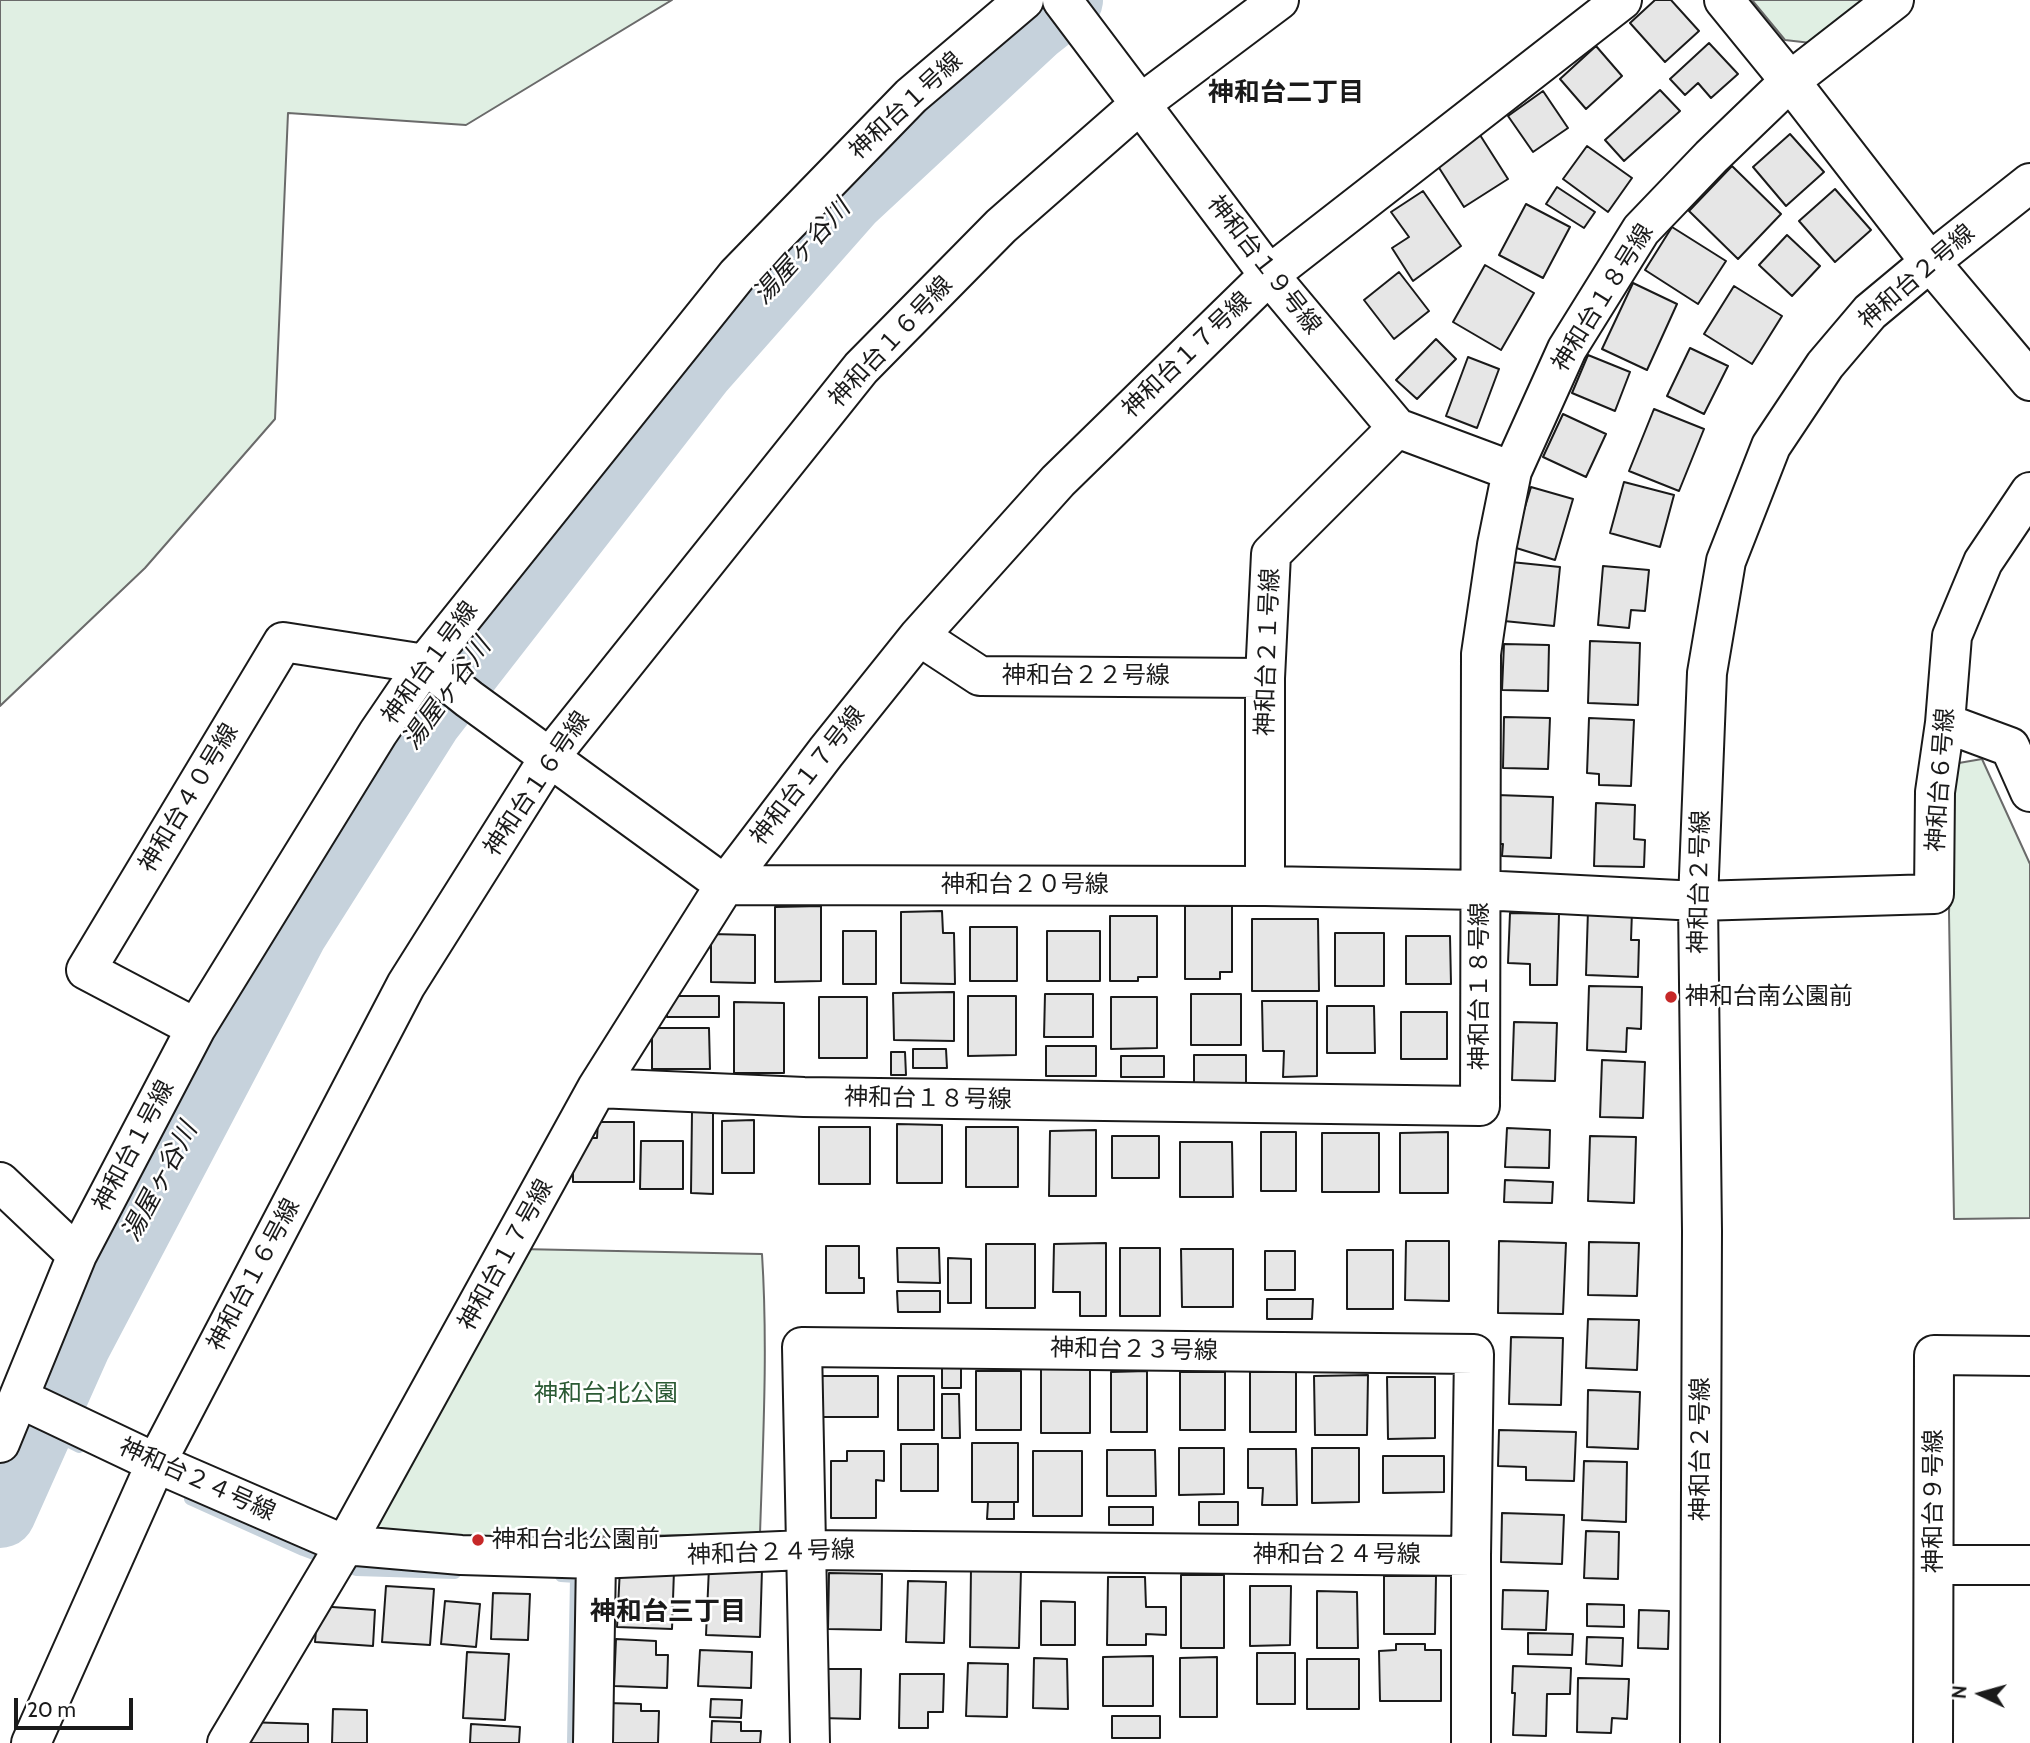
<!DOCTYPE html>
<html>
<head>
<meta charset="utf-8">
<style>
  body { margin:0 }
  #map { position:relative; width:2030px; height:1743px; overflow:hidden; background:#fff; font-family:Cabin,sans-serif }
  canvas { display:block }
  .north { position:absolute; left:1946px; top:1659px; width:70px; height:70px; -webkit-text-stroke:5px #fff; paint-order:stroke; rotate:275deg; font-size:19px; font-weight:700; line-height:28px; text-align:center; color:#1a1a1a }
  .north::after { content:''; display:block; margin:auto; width:24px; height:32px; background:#1a1a1a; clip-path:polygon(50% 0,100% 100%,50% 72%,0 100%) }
  .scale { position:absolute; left:14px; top:1698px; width:119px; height:32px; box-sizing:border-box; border:4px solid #1a1a1a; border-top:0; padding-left:9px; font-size:21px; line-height:24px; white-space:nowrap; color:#1a1a1a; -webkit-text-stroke:5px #fff; paint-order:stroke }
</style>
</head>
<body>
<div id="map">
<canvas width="2030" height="1743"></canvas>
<div class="north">N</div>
<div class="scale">20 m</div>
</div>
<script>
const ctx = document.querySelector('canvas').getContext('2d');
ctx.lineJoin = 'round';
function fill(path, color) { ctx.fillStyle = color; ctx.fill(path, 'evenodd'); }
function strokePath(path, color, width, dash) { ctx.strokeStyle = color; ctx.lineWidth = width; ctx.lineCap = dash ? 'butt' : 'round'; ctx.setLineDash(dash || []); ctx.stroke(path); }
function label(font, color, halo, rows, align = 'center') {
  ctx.font = font + ' Cabin,"Noto Sans JP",sans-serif'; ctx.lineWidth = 5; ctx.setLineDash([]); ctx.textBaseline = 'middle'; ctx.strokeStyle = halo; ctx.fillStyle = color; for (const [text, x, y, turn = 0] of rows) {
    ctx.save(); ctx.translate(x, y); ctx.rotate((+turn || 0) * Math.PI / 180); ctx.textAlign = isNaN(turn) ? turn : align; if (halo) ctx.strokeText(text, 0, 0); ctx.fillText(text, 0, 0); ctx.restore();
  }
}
const green = new Path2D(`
  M0,0H672L466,125L288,113L275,419L145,568L0,706Z
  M1752,0H1867L1811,43L1785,40Z
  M1982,759L2030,864V1218L1954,1219L1949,913L1953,764Z
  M520,1249L762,1254C768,1348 763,1441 760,1534L370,1540Z`);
fill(green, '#e0efe3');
strokePath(green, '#6a6a6a', 2);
strokePath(new Path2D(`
  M33,1438L67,1441L79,1447
  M190,1499L303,1550L356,1570L455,1573
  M561,1576L576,1577L573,1743`), '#c6d2dc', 12);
strokePath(new Path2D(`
  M0,1512L75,1344L292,931L426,719L699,368L849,198L1034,26L1067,0`), '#c6d2dc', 72);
const building = new Path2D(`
  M1655,0H1671L1699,31L1665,62L1630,23Z
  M1709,43L1738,74L1711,98L1698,83L1685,95L1670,79Z
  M1596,46L1622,76L1586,109L1560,79Z
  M1660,90L1680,111L1624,161L1605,140Z
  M1543,91L1568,128L1533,152L1508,116Z
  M1790,134L1824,172L1786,206L1753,167Z
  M1480,135L1508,179L1464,207L1436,163Z
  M1587,146L1632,178L1608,212L1563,179Z
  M1732,166L1781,214L1738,259L1689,211Z
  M1557,187L1595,212L1584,228L1546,204Z
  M1835,189L1871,230L1835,262L1799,221Z
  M1423,191L1461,246L1413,281L1392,248L1409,237L1391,212Z
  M1526,204L1570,227L1543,278L1499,255Z
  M1672,227L1726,261L1698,304L1645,270Z
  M1787,235L1820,266L1792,296L1759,265Z
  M1485,265L1534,293L1501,350L1453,322Z
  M1399,272L1429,311L1394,339L1364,300Z
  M1633,283L1677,304L1647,370L1602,349Z
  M1734,286L1782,316L1752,364L1704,334Z
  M1436,339L1456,359L1417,399L1396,380Z
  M1690,348L1728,366L1704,414L1667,396Z
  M1588,355L1630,372L1615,411L1572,393Z
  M1468,357L1499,369L1477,428L1446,416Z
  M1654,409L1704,429L1679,491L1629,471Z
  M1563,414L1606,434L1586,477L1543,457Z
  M1624,482L1674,495L1660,547L1610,533Z
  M1531,487L1573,499L1555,560L1513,547Z
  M1511,562L1560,567L1554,626L1504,621Z
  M1603,566L1649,570L1645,611L1631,610L1629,628L1598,625Z
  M1590,641L1640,643L1638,705L1588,703Z
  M1504,644L1549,645L1548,691L1502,690Z
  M1504,717L1550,718L1548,769L1503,768Z
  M1589,718L1634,720L1631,786L1599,785V774L1587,773Z
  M1497,795L1553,797L1551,858L1502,856L1503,844H1496Z
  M1596,803L1635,805L1634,839L1645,840L1644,867L1594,866Z
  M821,906V981L775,982V907Z
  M1185,906H1232V972H1220V979H1185Z
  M1588,910L1632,911L1631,940H1639L1638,977L1586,975Z
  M942,911L943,933H954L955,984L901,983V912Z
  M1510,913L1559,914L1557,985H1530V964L1508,963Z
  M1110,916H1157V977H1138V981H1110Z
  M1252,919H1318L1319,991H1252Z
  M970,927H1017V981H970Z
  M843,931H876V984H843Z
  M1047,931H1100V981H1047Z
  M1335,933H1384V986H1335Z
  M711,934L755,935V983L711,982Z
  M1406,936H1450L1451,984H1406Z
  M1589,986L1642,987L1641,1029L1627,1028L1626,1052L1587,1050Z
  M954,992V1041L894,1040L893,993Z
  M1045,994H1093V1037H1044Z
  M1191,994H1241V1045H1191Z
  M667,996H719V1017H667Z
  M968,996H1016V1055L968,1056Z
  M819,997H867V1058H819Z
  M1111,997H1157V1048L1111,1049Z
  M1262,1001H1317V1076L1283,1077L1284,1051H1263Z
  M734,1002L784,1003V1073H734Z
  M1327,1006H1374L1375,1053H1327Z
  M1401,1012H1447V1059H1401Z
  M1514,1022L1557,1023L1555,1081L1512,1080Z
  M652,1028H709L710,1069H652Z
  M1046,1046H1096V1076H1046Z
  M913,1049H946L947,1068H913Z
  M891,1052H905L906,1075H891Z
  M1194,1055H1246V1084H1194Z
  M1121,1056H1164V1077H1121Z
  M1602,1060L1645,1062L1643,1118L1600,1117Z
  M692,1112H713V1194L691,1193Z
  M754,1120V1173H722V1121Z
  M598,1122H634V1182H573V1138H597Z
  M897,1124L942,1125V1183H897Z
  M819,1127H870V1184H819Z
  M966,1127H1018V1187H966Z
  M1507,1128L1550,1130L1549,1168L1505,1167Z
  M1096,1130V1196H1049L1050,1131Z
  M1261,1132H1296V1191H1261Z
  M1448,1132V1193H1400V1133Z
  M1322,1133H1379V1192H1322Z
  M1112,1136H1159V1178H1112Z
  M1590,1136L1636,1137L1634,1203L1588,1201Z
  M641,1141H683V1189H640Z
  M1180,1142H1232L1233,1197H1180Z
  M1505,1180L1553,1182L1552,1203L1504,1202Z
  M1406,1241H1449V1301L1405,1300Z
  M1499,1241L1566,1243L1563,1314L1498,1313Z
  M1589,1242L1639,1243L1637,1296L1588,1295Z
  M1106,1243V1316H1080V1292H1053L1054,1244Z
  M986,1244H1035V1308H986Z
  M826,1246H859V1278H864V1293H826Z
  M897,1248H939L940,1283L898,1282Z
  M1120,1248H1160V1316H1120Z
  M1181,1249H1233V1307H1182Z
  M1347,1250H1393V1309H1347Z
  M1265,1251H1295V1290H1265Z
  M948,1258L971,1259V1303H948Z
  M897,1291H940V1312H898Z
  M1267,1299H1313L1312,1319H1267Z
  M1588,1319L1639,1320L1637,1370L1586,1368Z
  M1511,1337L1563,1338L1561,1405L1509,1404Z
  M942,1359H961V1388H942Z
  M1041,1364H1090V1433H1041Z
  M976,1371H1021V1430H976Z
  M1147,1371V1432H1111V1372Z
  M1180,1372H1225V1430H1180Z
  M1250,1372H1296V1432H1250Z
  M1368,1375L1367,1435H1315L1314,1376Z
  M815,1376H878V1417H815Z
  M898,1376H934V1430H898Z
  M1387,1377H1435V1438L1388,1439Z
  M1588,1390L1640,1392L1638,1449L1587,1447Z
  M942,1394H959L960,1438H942Z
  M1499,1430L1576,1432L1574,1481L1526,1480V1467L1498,1466Z
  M972,1443H1018V1502H972Z
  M901,1444H938V1491H901Z
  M1179,1448H1224V1494L1179,1495Z
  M1312,1448H1359V1502L1312,1503Z
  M1248,1449H1296L1297,1505H1262L1263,1488H1248Z
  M1107,1450H1155L1156,1496H1107Z
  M847,1451H884V1481L876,1480V1518H831V1461H847Z
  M1033,1451H1082V1516H1033Z
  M1383,1456H1444V1492L1383,1493Z
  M1584,1461L1627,1462L1626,1522L1582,1520Z
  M988,1502H1014V1519H987Z
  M1199,1502H1238V1525H1199Z
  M1109,1507H1153V1525H1109Z
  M1502,1513L1564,1515L1562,1564L1501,1562Z
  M1586,1531L1619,1532L1618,1579L1584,1578Z
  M709,1567L762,1569L760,1637L706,1635Z
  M620,1568L674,1570L672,1629L617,1627Z
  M971,1568L1021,1569L1019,1648L970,1647Z
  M829,1573L882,1574L881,1630L828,1629Z
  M1181,1575H1224V1648H1181Z
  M1384,1576H1436L1435,1634H1384Z
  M1108,1577H1145L1146,1607H1166V1635L1146,1634V1645H1107Z
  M908,1581L946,1582L944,1643L906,1642Z
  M386,1586L434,1589L430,1645L382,1642Z
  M1250,1586H1291L1290,1645L1250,1646Z
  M1503,1590L1548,1591L1546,1630L1502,1629Z
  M1317,1591L1357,1592L1358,1648H1317Z
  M493,1593L530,1594L528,1640L491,1639Z
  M445,1601L480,1604L476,1647L441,1644Z
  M1041,1601L1075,1602V1645H1041Z
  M1587,1604L1624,1605V1627L1587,1626Z
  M318,1606L375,1610L373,1646L315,1642Z
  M1639,1610L1669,1611L1668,1649L1638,1648Z
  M1528,1633L1573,1634L1572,1655L1528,1654Z
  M1587,1637L1623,1638L1622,1666L1586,1664Z
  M616,1639L656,1641V1655H668L667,1688L614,1686Z
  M1396,1644H1425V1650H1441V1701H1380L1379,1651L1396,1650Z
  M700,1650L752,1652L751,1688L698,1686Z
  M467,1652L509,1654L505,1720L463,1718Z
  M1257,1653H1295V1704H1257Z
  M1153,1656V1706H1103V1657Z
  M1217,1657V1717H1180V1658Z
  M1034,1658L1067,1659L1068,1709L1033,1708Z
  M1307,1659H1359V1709H1307Z
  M968,1663L1008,1664L1007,1717L966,1716Z
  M1513,1666L1571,1668L1570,1694H1547L1546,1736L1513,1735L1515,1693H1512Z
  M822,1669H861L860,1719L821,1718Z
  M900,1674H944L943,1712H928V1728H899Z
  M1578,1678L1629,1679L1627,1719L1612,1718L1611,1733L1577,1732Z
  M711,1699L742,1700L741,1718L710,1717Z
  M608,1703L641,1704V1711H659L658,1743H606Z
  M333,1709L367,1710V1743H332Z
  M1112,1716H1160V1738H1112Z
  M712,1721L741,1722V1731H761L760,1743H711Z
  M246,1722L308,1724V1743H245Z
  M471,1724L520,1727L519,1743H470Z`);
fill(building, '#e6e6e6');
strokePath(building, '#1a1a1a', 2);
const minor = new Path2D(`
  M1062,0L1269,275L1397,428L1512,471
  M1724,0L1790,81L1930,262L2030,381
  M919,636L980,676L1265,678
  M1945,723L2010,747L2030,792
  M1265,886V678L1271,554L1397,428
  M196,1028L86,970L283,642L425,664L469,699L725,885L1265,886L1480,890L1698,901L1934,894L1935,792L1945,723L1952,636L1983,562L2030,492
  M597,1088L804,1097L1480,1106L1481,654L1497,545L1512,471L1567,349L1641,230L1711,157L1790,81L1894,0
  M0,1182L77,1255
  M19,1398L156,1463L345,1545L461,1555L596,1559L804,1550L1471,1556
  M0,1443L77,1255L196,1028L378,733L425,664L737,275L911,96L1024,0
  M1934,1565H2030
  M31,1743L156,1463L406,985L549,758L861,368L1001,226L1139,105L1279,0
  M227,1743L345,1545L597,1088L725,885L826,752L919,636L1058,481L1269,275L1622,0
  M593,1743L596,1559
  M810,1743L802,1347L1474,1354L1471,1556V1743
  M1700,1743L1702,1231L1698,901L1707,673L1726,561L1771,446L1825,365L1870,312L1930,262L2030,183
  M1933,1743L1934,1355L2030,1356`);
strokePath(minor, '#1a1a1a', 42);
strokePath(minor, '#fff', 38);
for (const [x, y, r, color] of [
  [1671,997,7,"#c62828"],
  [478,1540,7,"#c62828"]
]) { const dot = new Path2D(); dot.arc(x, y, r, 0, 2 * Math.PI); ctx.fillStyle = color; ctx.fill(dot); strokePath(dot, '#fff', 2.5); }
label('24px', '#1a1a1a', '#fff', [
  ["神和台１号線",906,106,-43],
  ["神和台１９号線",1264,265,52],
  ["神和台２号線",1917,277,-41],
  ["神和台１８号線",1603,298,-58],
  ["神和台１６号線",891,342,-47],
  ["神和台１７号線",1187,355,-44],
  ["神和台２１号線",1268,652,-88],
  ["神和台１号線",430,663,-54],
  ["神和台２２号線",1086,676],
  ["神和台１７号線",808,776,-52],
  ["神和台６号線",1941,780,-86],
  ["神和台１６号線",537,784,-56],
  ["神和台４０号線",189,798,-59],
  ["神和台２号線",1700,882,-89],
  ["神和台２０号線",1025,885],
  ["神和台１８号線",1480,986,-90],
  ["神和台１８号線",928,1099,1],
  ["神和台１号線",134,1146,-62],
  ["神和台１７号線",506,1255,-61],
  ["神和台１６号線",254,1275,-62],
  ["神和台２３号線",1134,1350,1],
  ["神和台２号線",1701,1449,-90],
  ["神和台２４号線",197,1480,24],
  ["神和台９号線",1934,1501,-90],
  ["神和台２４号線",771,1553,-2],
  ["神和台２４号線",1337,1555]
]);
label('24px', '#1a1a1a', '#fff', [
  ["神和台南公園前",1685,997],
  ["神和台北公園前",492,1540]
], 'left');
label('24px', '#2b5a34', '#fff', [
  ["神和台北公園",606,1394]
]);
label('bold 26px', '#1a1a1a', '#fff', [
  ["神和台二丁目",1286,93],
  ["神和台三丁目",668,1612]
]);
label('italic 26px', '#1a1a1a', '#fff', [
  ["湯屋ヶ谷川",802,252,-48],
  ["湯屋ヶ谷川",447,694,-54],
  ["湯屋ヶ谷川",160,1182,-62]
]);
</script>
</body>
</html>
